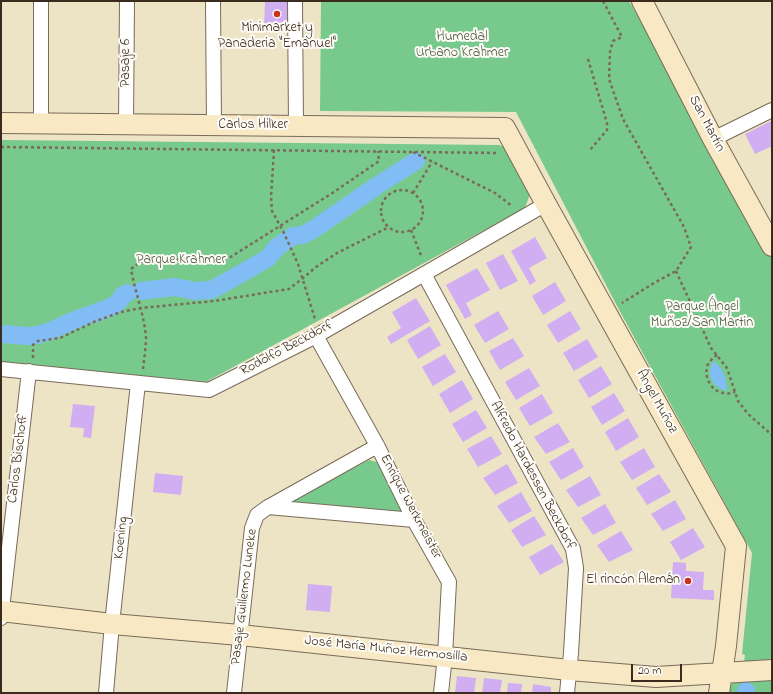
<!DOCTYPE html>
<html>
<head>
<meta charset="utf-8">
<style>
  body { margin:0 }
  #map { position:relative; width:773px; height:694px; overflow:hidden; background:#ede4c6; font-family:"Indie Flower",sans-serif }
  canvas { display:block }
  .frame { position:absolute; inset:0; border:2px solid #3b2a1e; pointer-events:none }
  .scale { position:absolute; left:631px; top:664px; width:51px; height:18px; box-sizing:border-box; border:2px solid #3b2a1e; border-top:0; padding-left:5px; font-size:12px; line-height:14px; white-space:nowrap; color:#3b2a1e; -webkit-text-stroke:3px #fdfcf7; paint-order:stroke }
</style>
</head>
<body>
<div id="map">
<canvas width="773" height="694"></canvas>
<div class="frame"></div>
<div class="scale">20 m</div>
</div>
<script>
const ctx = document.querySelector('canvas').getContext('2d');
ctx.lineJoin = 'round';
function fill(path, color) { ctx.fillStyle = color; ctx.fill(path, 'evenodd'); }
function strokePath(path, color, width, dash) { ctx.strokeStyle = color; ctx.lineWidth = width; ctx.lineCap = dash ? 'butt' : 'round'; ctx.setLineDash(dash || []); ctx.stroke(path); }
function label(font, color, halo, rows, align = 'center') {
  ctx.font = font + ' "Indie Flower",sans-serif'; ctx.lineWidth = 4; ctx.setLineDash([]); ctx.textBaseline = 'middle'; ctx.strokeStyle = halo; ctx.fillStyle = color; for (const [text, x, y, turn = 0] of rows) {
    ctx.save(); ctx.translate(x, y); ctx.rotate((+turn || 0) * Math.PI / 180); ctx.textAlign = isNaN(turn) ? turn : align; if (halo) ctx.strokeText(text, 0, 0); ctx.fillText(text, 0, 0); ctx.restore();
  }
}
fill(new Path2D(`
  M321,1H629L671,72L772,259V693H727V690L734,681H741L745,655L742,654L752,553L617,306L516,112L320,111Z
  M1,140L499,145L508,148L530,194L525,208L206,382L1,362Z
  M369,460L381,463L406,509L402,513L295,504L293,499Z`), '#78ca8c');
fill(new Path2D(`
  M713,361C723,367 727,379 727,391C712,386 706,377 713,361Z`), '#81bdf4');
strokePath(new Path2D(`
  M141,291L175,287L195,291L211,290L237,276L268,258L277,247L293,236L303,235L314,229L378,185L416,161
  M1,334C10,334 20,336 29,336C48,335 63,324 80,318C92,313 118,309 122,296L127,293
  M746,693V691`), '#81bdf4', 18);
fill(new Path2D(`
  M265,1H290L289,29L264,28Z
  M771,121L772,124V146L755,154L745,134Z
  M535,237L547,258L529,268L536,281L530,285L511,251Z
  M503,254L518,281L500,290L486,263Z
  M477,268L490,290L466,303L472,315L465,319L446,285Z
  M555,282L566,301L543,315L532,296Z
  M416,298L430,321L391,344L387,337L401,328L392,312Z
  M498,311L509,329L485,343L474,325Z
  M570,311L581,329L558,343L547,325Z
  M430,326L441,345L418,359L407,340Z
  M513,338L524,356L500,370L489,351Z
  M587,339L598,357L574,371L563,353Z
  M445,354L456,372L433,386L422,367Z
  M601,366L612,384L589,398L578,380Z
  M529,368L540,386L516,400L505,382Z
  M462,380L473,399L450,413L439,394Z
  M614,393L625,411L602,425L591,407Z
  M542,394L553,413L530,426L519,408Z
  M73,404L95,406L91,438L83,437L84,428L70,427Z
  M476,410L487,428L463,442L452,424Z
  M628,418L639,437L616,451L605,432Z
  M558,423L570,442L546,454L534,437Z
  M491,436L502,454L478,467L467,449Z
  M573,448L584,467L561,480L549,462Z
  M644,448L655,467L632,480L620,462Z
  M507,464L518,483L495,495L483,478Z
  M155,473L183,476L181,495L153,492Z
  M659,474L671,492L647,505L636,488Z
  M590,476L601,495L578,507L566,490Z
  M521,492L532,511L509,523L497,506Z
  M675,500L686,519L663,531L651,514Z
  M605,504L616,523L593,535L581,518Z
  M534,516L546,535L522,547L511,530Z
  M693,528L705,547L681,560L670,542Z
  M621,531L633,550L609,562L597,545Z
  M552,544L564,562L540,575L529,557Z
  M673,562L686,563V571L704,572L703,590H714V600L671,598Z
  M308,584L332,586L330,612L306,610Z
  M457,676L476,678L474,693H455Z
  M484,678L502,680L500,693H482Z
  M508,683L522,684L521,693H507Z
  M533,684L551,687V693H532Z`), '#d0aef1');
const street = new Path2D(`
  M41,1V124
  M213,1L214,125
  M295,1L296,126
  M126,124L127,1
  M713,139L772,110
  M424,274L573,549L576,568L571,653L567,693
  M316,336L378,447L414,520L449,582L445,656L441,693
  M1,369L209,390L316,336L546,204
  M268,507L414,520
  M1,618L29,371
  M106,693L112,624L138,383
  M234,693L252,528L257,515L268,507L370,450L378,447`);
const secondary = new Path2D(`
  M642,1L713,139L772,246
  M1,123L505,128L546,204L736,546L726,646L719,693
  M1,611L112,624L240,635L569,670L656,677L772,670`);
strokePath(street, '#796b59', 16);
strokePath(secondary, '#796b59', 22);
strokePath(new Path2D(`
  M603,1L622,37L613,41L610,52L609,79L623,119L684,227L691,247L676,271L654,283L622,303
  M588,59L607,123V130L590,150
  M1,147L498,153
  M274,150L271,197L272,211L283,231L298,264L315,319
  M413,152L495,193L512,206
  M381 211a21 21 0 1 1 42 0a21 21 0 1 1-42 0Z
  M413,193L432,162
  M411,230L422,258
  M676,271L711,348L727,368L738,401L748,414L772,435
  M717,355C713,358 708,362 707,367C704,379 713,393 725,393C729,394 732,393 735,392
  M33,358V345L38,341L60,338L96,321L121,312L141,308L214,301L289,289L302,279L316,267L337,253L389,227
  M143,369C144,359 146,348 146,337C144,314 135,292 131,269L140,262L154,258L211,261L229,258L334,192L379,161L378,151`), '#796b59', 2.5, [3, 3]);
strokePath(street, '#fff', 14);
strokePath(secondary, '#f8e8c3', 20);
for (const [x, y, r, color] of [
  [277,14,4,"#c8321e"],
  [688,581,4,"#c8321e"]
]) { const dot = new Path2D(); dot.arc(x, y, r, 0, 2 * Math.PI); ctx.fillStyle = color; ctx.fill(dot); strokePath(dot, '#fdfcf7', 1.5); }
label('14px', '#3b2a1e', '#fdfcf7', [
  ["Minimarket y",277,29],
  ["Panaderia \"Emanuel\"",277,45],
  ["El rincón Alemán",680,581,"right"]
]);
label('14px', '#4d5a3f', '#fdfcf7', [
  ["Humedal",462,38],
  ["Urbano Krahmer",462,54],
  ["Parque Krahmer",181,261],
  ["Parque Ángel",702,308],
  ["Muñoz/San Martin",702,324]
]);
label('14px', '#3b2a1e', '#fdfcf7', [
  ["Pasaje 6",127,63,-90],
  ["San Martín",706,124,62],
  ["Carlos Hilker",253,126],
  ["Rodolfo Beckdorf",287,349,-28],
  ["Ángel Muñoz",656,402,61],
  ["Carlos Bischoff",19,459,-83],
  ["Alfredo Hardessen Beckdorf",532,476,62],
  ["Enrique Werkmeister",410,507,62],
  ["Koening",122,538,-84],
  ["Pasaje Guillermo Luneke",245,597,-83],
  ["José María Muñoz Hermosilla",386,650,6]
]);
</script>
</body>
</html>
